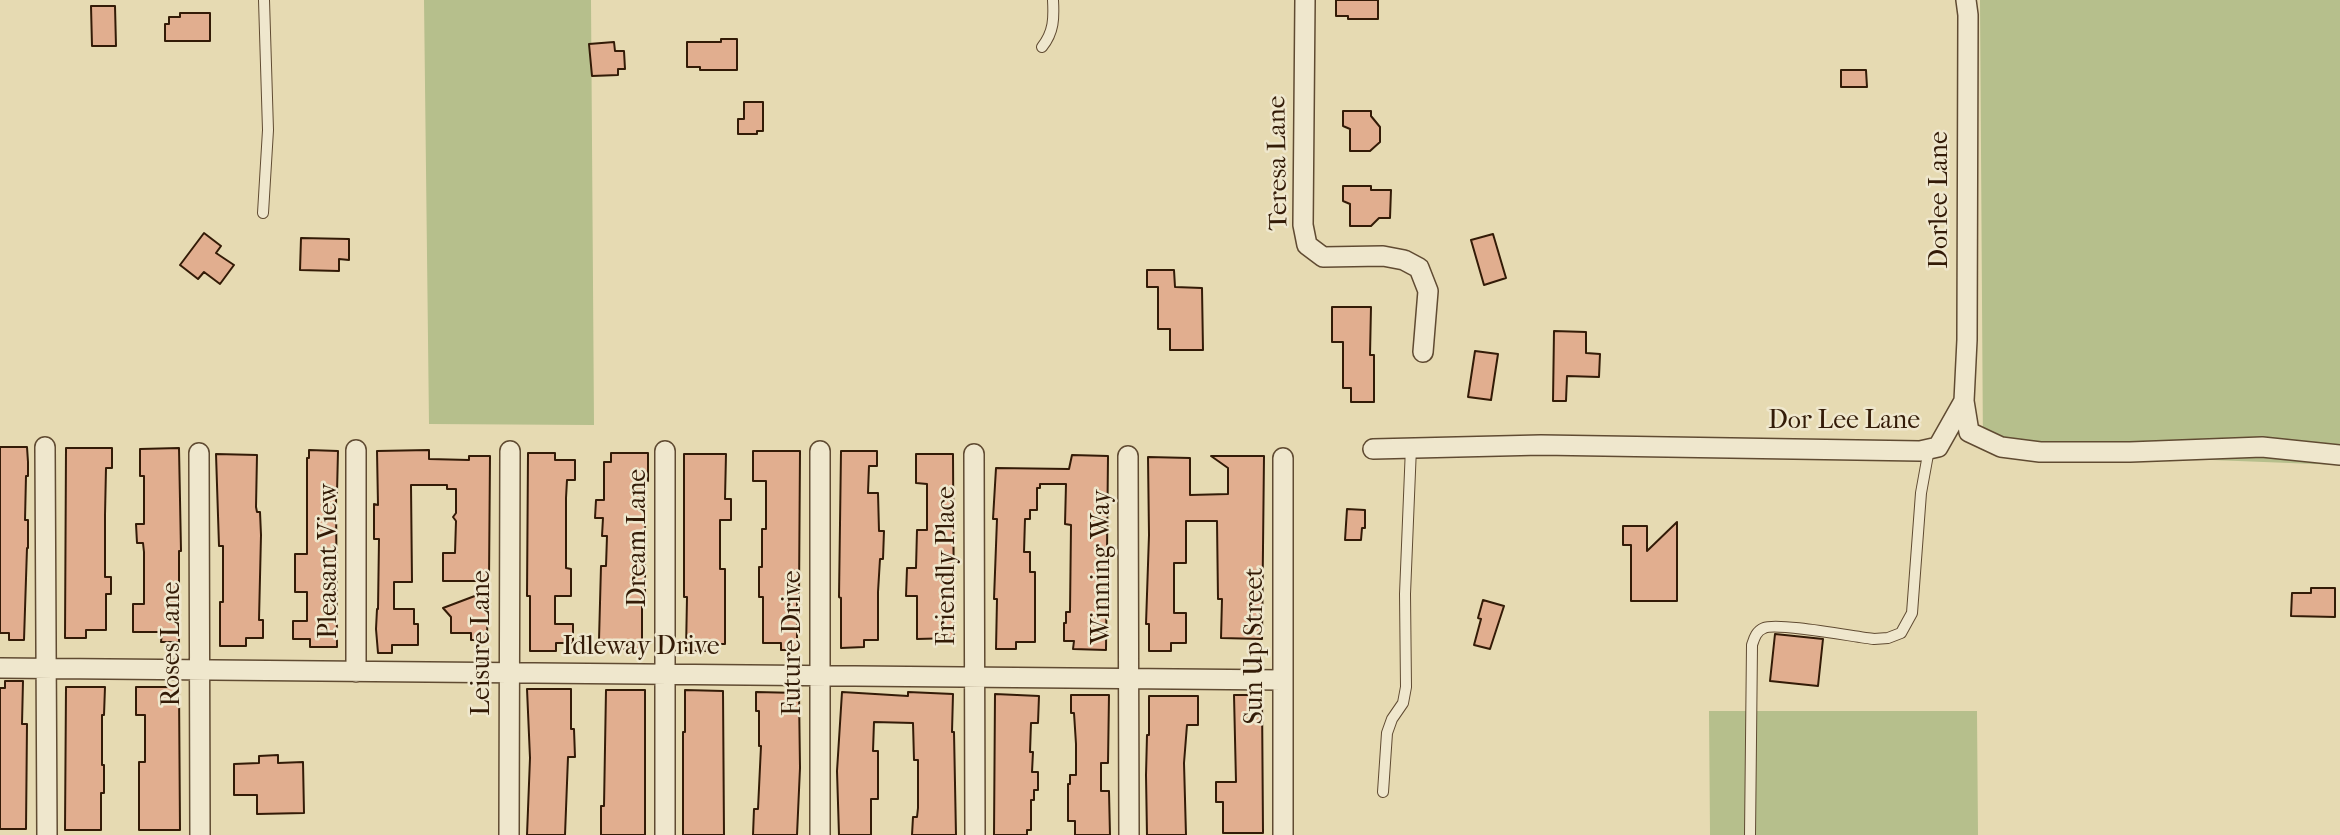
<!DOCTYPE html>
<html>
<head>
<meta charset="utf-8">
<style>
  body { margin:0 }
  canvas { display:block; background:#e6dab2 }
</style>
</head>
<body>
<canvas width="2340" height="835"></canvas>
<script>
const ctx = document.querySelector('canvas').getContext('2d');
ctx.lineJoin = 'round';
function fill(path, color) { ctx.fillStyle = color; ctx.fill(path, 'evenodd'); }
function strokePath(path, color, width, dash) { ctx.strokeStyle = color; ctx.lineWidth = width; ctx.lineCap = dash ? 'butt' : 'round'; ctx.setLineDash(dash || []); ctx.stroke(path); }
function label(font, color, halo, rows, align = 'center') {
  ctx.font = font + ' "IM FELL French Canon",serif'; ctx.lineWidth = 5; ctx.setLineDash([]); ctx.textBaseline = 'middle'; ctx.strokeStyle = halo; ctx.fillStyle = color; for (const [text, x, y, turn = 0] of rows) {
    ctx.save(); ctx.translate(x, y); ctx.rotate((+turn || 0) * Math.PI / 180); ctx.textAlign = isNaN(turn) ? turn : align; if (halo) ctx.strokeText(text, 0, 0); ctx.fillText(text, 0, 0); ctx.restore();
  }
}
fill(new Path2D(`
  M424,0H591L594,425L429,424Z
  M1980,0H2340V465L1983,451Z
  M1709,711H1977L1978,835H1710Z`), '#b6bf8c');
const building = new Path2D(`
  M1336,0H1378V19H1348V16H1336Z
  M91,6H115L116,46H92Z
  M180,13H210V41H165V24H169V17H180Z
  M721,39H737V70H700V67H687V42H721Z
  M614,42L615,51H624L625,69H618V75L592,76L589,44Z
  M1841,70H1866L1867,87H1841Z
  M744,102H763V131H757V134H738V119H744Z
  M1343,111H1371V116L1380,127V142L1370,151H1350V129L1343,126Z
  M1343,186H1371V190H1391L1390,218H1379L1371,226H1350V204L1343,201Z
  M204,233L221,246L216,253L234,265L220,284L204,272L198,279L180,265Z
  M1493,234L1506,278L1484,285L1471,240Z
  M301,238L349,239V260L339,259V271L300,270Z
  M1147,270H1174L1175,287L1202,288L1203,350H1170V329H1158V287H1147Z
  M1332,307H1371L1370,355H1374V402H1351V388H1343V342H1332Z
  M1554,331L1586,332V353L1600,354L1599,377L1567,376L1566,401H1553Z
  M1475,351L1498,354L1491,400L1468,397Z
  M0,447H27L28,462V476H26L25,520H28V548H27L24,640H9V633H0Z
  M66,448H112V468H106L105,515V577H111V594H106V630H86V638H65Z
  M179,448L181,551H179V642H161L162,632H133V604H144V552L143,543H137L136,524H144V476H140V449Z
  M309,450L338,451L337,493H336L337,647H310V639H293V621H307V592H295V554H307V458H309Z
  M429,450V459L469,460V456H490L489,581H443V553H455L456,521L453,517L456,513V489H447V485H411L412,582H394V609H414V624H418V645H392V653H378L376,629L377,609H378L379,539H374V504L378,505L377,451Z
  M753,451H800L799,597H797V650H781V643H763V597H759V567H762V529H766V481H753Z
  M841,451H877V466H869L868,493H878L879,531H884L883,559H880L878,592V640H864V647L841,648V598L839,597Z
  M528,453H555V460H575V480H567L566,498V568L571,569V596H555V624H573V643H556V651H530V596H527Z
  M611,453H648V481H645V594H642V649H622V640H599L601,566H606L607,536H602L603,518H595L596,500H604V462H611Z
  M216,454L257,455L256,507L257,512H260L261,535L259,620H263V638H246V646H220V602H223V546H219Z
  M684,454H726L725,499H731V520H720V569H725V644H706V651H686L687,597H684Z
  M916,454H953L954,638L917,639V596H906L907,568H916L917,530H927V484L916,483Z
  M1072,455L1108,456L1106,650L1073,649L1074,641H1064V623H1066V612H1070L1071,525L1065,524L1066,484H1040V488H1037V510H1030V519H1025L1024,552H1030V572H1035V642H1016V649H996L997,599H994L997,519H993L996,468L1069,469Z
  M1211,456H1264L1262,639L1221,638L1222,599H1218L1217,521H1186V563H1174V613H1186V643H1171V651H1149V624H1146L1149,535L1148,457L1190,458V495L1228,494V468Z
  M1347,509L1365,510V528H1362L1361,540H1345Z
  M1677,522V601H1631V545H1623V526H1647V551Z
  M2311,588H2335V617L2291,616L2292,593H2311Z
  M488,591L487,640H471V633H451V617L443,608Z
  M1483,600L1504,606L1490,649L1474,645L1481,619L1478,618Z
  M1775,634L1823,639L1818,686L1770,681Z
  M5,681H23L22,724H27L26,829H0V688H5Z
  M66,687H105L104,715H102V765H104V793H101V830H65Z
  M136,687H179L180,830H139V762H145V715H136Z
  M527,689H571V729H574L575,757H568L565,835H527L530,758Z
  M606,690H645V835H601V806H604Z
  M685,690L723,691L724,835H683V732H685Z
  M756,692L799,693L800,768L797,835H753L754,809H758L761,746H759V711H756Z
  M842,692L908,696V692L953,694L952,732H954L956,835H912L913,817H917L918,808V760H914L913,723L874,722L873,751H878V799H871V835H839L837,771Z
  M995,694L1039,696L1038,723H1031L1030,752H1033L1032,772H1038V790H1034V800H1031V830H1027V835H994Z
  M1071,695H1109L1108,763H1101V791H1109L1110,835H1075V821H1068V784H1070V775H1076V744L1074,713H1071Z
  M1234,695H1262L1263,833H1223V802H1216V782H1236Z
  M1149,696H1198V725H1187L1184,763L1186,835H1147L1146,775L1147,735H1149Z
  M278,755V763L303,762L304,813L257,814V795H234V764L259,763V756Z`);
fill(building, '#e1ae8f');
strokePath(building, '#331b07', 2);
const lane = new Path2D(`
  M1042,47C1054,32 1054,18 1053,0
  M263,213L268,130L264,0
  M1383,792L1387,733L1392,719L1403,703L1406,687L1405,594L1411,447
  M1750,835L1752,645C1754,639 1756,631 1764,628C1777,622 1855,637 1874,639L1888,638L1901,633L1912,613L1921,493L1929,449`);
const street = new Path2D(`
  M1305,0L1303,225L1307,245L1323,257L1383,256L1404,260L1419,268L1428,291L1423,352
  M1966,0L1968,15L1967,340L1964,401L1969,432L2001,447L2040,452H2130L2262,447L2340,455
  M45,447L47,835
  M1373,449L1541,445L1920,451L1938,447L1964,401
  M356,450V672
  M665,451V835
  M820,451V835
  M199,453L200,835
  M974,454L975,835
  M1128,456L1129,835
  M0,668L1282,680
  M509,835L510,451
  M1283,835V458`);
strokePath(lane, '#604b32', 12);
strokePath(street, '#604b32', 22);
strokePath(lane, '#efe7cd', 10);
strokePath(street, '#efe7cd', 19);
label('26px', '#331b07', '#efe7cd', [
  ["Teresa Lane",1279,163,-91],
  ["Dorlee Lane",1941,200,-90],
  ["Dor Lee Lane",1844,422],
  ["Dream Lane",639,538,-90],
  ["Pleasant View",330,561,-90],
  ["Friendly Place",948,566,-90],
  ["Winning Way",1103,567,-90],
  ["Leisure Lane",483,643,-90],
  ["Future Drive",794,643,-90],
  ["Roses Lane",173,644,-90],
  ["Sun Up Street",1256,646,-90],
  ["Idleway Drive",641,648]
]);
</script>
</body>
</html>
